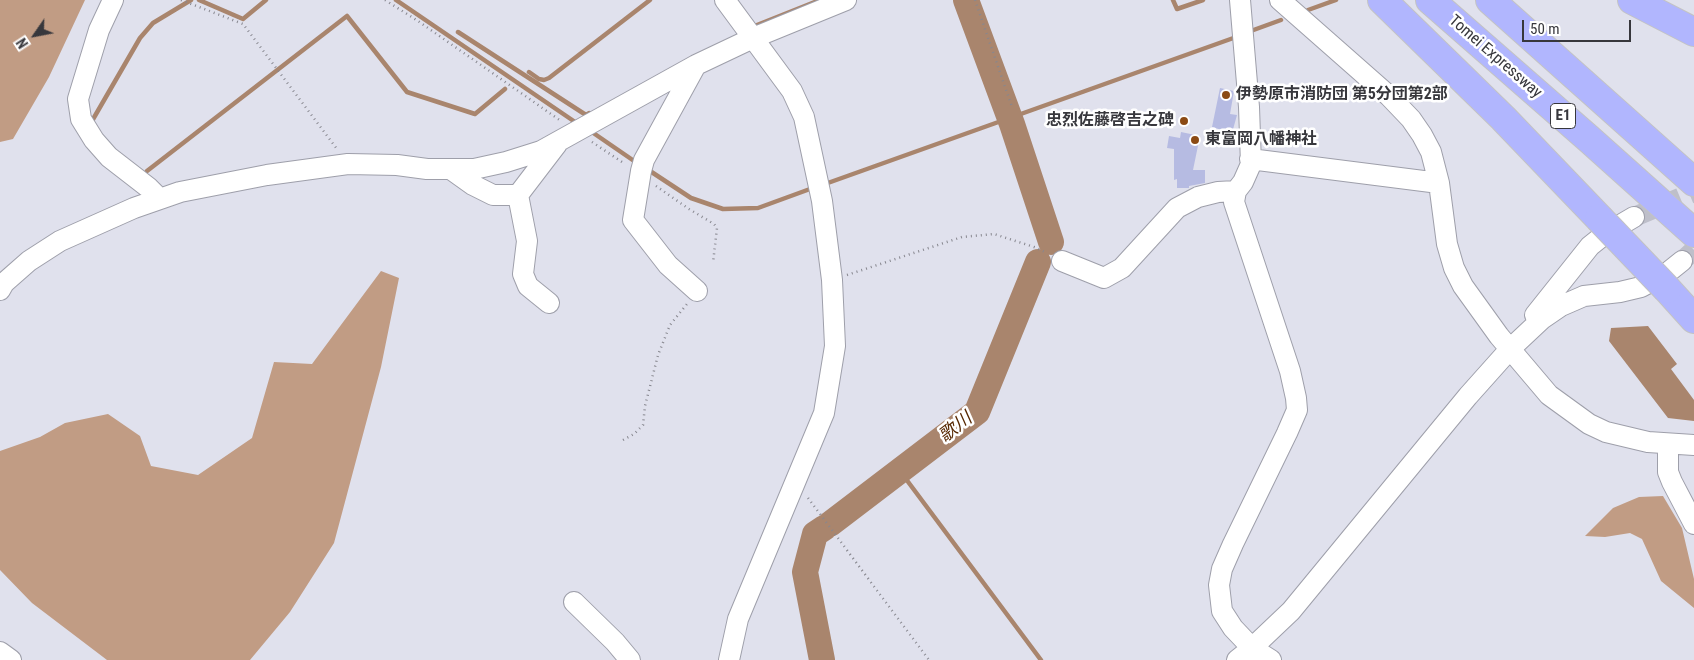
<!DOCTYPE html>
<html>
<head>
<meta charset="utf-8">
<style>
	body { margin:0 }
	#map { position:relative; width:1694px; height:660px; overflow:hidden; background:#e0e1ed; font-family:"Roboto Condensed",sans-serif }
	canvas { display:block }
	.north { position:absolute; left:10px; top:10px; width:50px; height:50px; -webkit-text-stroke:4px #fff; paint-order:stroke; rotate:237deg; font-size:14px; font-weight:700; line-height:20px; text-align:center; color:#37373c }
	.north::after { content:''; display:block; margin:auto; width:18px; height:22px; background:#37373c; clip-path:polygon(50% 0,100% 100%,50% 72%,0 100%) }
	.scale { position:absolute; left:1522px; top:20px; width:109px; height:22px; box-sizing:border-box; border:2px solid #37373c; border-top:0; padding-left:6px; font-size:15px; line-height:18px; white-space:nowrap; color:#37373c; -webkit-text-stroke:4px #fff; paint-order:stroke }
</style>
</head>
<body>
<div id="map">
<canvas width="1694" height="660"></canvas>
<div class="north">N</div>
<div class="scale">50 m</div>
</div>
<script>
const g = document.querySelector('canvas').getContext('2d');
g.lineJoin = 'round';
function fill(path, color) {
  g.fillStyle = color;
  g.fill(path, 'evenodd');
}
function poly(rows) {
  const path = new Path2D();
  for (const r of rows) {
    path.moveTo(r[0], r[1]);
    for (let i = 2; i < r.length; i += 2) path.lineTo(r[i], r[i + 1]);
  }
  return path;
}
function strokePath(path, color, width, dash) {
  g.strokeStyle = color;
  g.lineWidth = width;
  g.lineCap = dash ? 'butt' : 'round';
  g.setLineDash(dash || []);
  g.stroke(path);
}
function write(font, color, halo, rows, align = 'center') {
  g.font = font + ' "Roboto Condensed","Noto Sans JP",sans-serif';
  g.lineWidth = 5;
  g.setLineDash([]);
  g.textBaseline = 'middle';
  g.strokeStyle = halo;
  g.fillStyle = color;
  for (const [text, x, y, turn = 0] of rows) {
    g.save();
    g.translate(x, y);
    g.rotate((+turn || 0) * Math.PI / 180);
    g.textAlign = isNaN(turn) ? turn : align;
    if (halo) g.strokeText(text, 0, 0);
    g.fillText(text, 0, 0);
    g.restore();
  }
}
const forest = poly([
	[0,0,85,0,49,77,13,139,0,142],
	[381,271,399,278,381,367,334,543,290,612,250,660,107,660,32,603,0,570,0,451,40,437,65,423,108,414,140,436,151,466,198,475,252,438,274,362,312,364],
	[1663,496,1682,528,1694,579,1694,608,1661,581,1642,539,1630,533,1605,537,1585,536,1613,508,1639,497]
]);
const water = poly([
	[1648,326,1677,364,1671,369,1694,400,1694,421,1668,418,1609,341,1611,328]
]);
const stream = poly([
	[199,0,243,19,266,0],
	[396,0,578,124],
	[1173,0,1177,9,1203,0],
	[1308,10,1336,0],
	[757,25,820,0],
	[458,32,586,115,589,113],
	[1248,32,1281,20],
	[529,72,539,79,544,80,549,78,650,0],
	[92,121,140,38,153,23,191,0],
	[589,130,637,163],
	[647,169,691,198,723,209,758,208,810,189],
	[147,171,347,16,407,92,475,114,505,89],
	[825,184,1239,36],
	[900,471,1041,660]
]);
const river = poly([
	[966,0,1012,124,1051,242],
	[830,524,977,412,1038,262],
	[822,660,805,572,815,534,824,528]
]);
const building = poly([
	[1220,88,1234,91,1230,114,1237,115,1232,133,1212,127],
	[1181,132,1200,136,1193,170,1205,170,1205,183,1189,186,1189,188,1177,188,1177,179,1174,180,1174,149,1167,148,1169,136,1180,138]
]);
const minorTunnel = poly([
	[1634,217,1694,192],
	[1682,261,1694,250]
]);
const path = poly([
	[181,0,243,24,337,149],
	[385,0,418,21,561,121],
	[975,0,1012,107],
	[592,142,625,164],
	[656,186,689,209,714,224,717,228,713,263],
	[847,275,962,237,994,234,1034,247,1047,253],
	[623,440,634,434,643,425,645,406,658,355,670,325,687,304],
	[808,498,929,660]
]);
const minor = poly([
	[113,0,99,30,78,99,81,119,94,140,109,157,149,188,160,199],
	[725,0,792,91,804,117,822,201,832,280,835,346,824,413,738,619,729,660],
	[1240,0,1249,107,1251,164,1243,182,1236,191,1234,202,1290,371,1296,398,1297,410,1287,433,1233,544,1222,569,1219,585,1222,611,1233,628,1252,648,1271,660],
	[1280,0,1389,96,1411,119,1422,135,1431,152,1439,183,1447,244,1454,268,1463,286,1499,336,1549,395,1589,424,1606,432,1648,442,1694,445],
	[696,65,644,160,641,171,633,220,668,265,697,291],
	[1250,159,1439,183],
	[452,170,473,185,493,195,518,195],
	[1062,261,1104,278,1122,268,1177,208,1198,197,1218,192,1236,191],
	[0,290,4,283,29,261,60,241,134,208,180,192,267,175,348,164,397,165,427,169,474,169,506,162,541,151,696,65,753,38,846,0],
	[549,303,528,286,523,274,527,241,518,195,557,144],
	[1535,315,1590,246,1605,234,1634,217],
	[1668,444,1668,472,1672,482,1694,524],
	[574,602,615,642,630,660],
	[0,652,11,660],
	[1237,660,1252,648,1291,611,1468,396,1510,349,1542,319,1561,306,1584,296,1620,292,1641,287,1667,273,1682,261]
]);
const highway = poly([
	[1382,0,1503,118,1599,218],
	[1430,0,1589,139,1694,233],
	[1490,0,1694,182],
	[1632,0,1694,32],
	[1667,289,1694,319]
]);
const highwayBridge = poly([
	[1599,218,1667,289]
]);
const markers = [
	[1226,95,5,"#8b4a14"],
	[1184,121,5,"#8b4a14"],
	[1195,140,5,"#8b4a14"]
];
const shields = [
	[1563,116,25]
];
const shieldNames = [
	["E1",1563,116]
];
const streetNames = [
	["Tomei Expressway",1495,57,41]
];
const poiNames = [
	["伊勢原市消防団 第5分団第2部",1236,95],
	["忠烈佐藤啓吉之碑",1174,121,"right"],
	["東富岡八幡神社",1205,140]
];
const waterNames = [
	["歌川",956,428,-38]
];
fill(forest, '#c19c84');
fill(water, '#a9856d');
strokePath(stream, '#a9856d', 4.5);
strokePath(river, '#a9856d', 26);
fill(building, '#b6bbe2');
strokePath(minorTunnel, '#bebfca', 20, [20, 10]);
strokePath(minor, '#9e9faa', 22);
strokePath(highway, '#c3c3c4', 30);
strokePath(path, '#87878f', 2.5, [1, 4]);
strokePath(minor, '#fff', 20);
strokePath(highway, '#b1b6fe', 28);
strokePath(highwayBridge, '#c3c3c4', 30, []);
strokePath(highwayBridge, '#b1b6fe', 28);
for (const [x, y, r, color] of markers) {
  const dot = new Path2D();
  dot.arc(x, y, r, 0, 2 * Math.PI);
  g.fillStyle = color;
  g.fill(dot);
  strokePath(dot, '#fff', 2);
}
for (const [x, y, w] of shields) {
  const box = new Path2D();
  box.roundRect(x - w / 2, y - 12.5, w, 25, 4);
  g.fillStyle = '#fff';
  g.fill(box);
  strokePath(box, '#37373c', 1);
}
write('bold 15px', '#37373c', null, shieldNames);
write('16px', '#37373c', '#fff', streetNames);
write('bold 16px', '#37373c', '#fff', poiNames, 'left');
write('italic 18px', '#562700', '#fff', waterNames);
</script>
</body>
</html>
